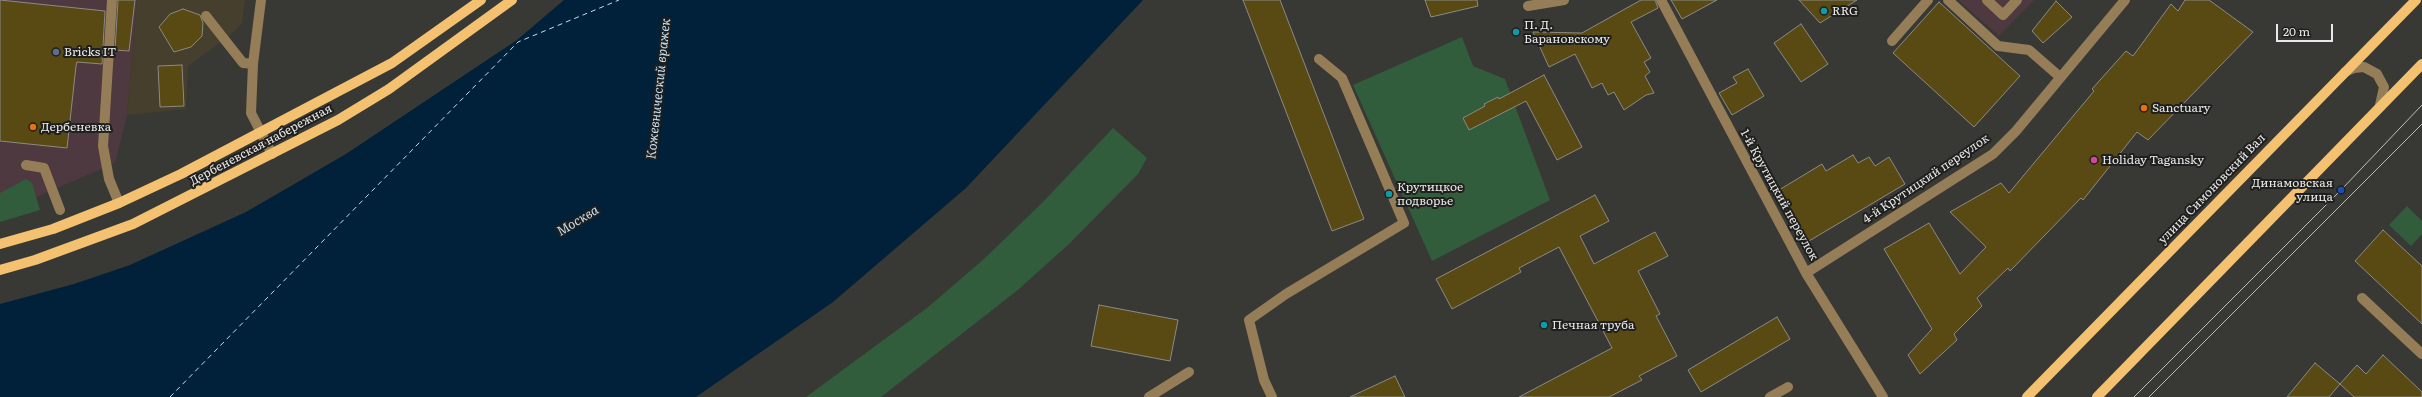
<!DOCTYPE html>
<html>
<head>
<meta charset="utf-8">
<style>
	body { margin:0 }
	#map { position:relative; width:2422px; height:397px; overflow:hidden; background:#383835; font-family:Literata,serif }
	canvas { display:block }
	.scale { position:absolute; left:2276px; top:24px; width:57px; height:18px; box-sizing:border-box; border:2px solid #e9e8e7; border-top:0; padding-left:5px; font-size:12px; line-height:14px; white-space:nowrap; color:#e9e8e7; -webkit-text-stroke:3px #1f1f1e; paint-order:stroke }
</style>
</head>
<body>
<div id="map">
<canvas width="2422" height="397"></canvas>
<div class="scale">20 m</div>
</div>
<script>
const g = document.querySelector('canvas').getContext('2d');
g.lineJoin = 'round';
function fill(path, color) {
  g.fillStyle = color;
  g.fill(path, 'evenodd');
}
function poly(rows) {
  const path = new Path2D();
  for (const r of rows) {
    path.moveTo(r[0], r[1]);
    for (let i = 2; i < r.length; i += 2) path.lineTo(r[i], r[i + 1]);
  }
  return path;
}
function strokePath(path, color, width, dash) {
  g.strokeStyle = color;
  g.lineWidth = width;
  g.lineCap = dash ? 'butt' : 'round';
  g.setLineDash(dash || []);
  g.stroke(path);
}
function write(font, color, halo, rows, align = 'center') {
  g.font = font + ' Literata,serif';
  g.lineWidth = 4;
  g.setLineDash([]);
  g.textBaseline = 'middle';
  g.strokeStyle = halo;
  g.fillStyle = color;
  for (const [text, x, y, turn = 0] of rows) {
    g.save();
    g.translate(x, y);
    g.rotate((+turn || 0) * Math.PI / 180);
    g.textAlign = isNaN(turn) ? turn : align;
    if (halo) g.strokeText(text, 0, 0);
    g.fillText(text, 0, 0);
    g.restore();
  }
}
const commercial = poly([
	[0,0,137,0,127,115,115,163,0,213],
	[1958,0,2034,0,1999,36]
]);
const industrial = poly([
	[137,0,245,0,242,23,229,36,188,66,186,109,127,115]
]);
const green = poly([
	[1462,37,1473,66,1505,79,1550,200,1432,261,1353,85],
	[1113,128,1147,158,1138,174,1070,243,1019,289,881,397,806,397,927,308,984,259,1043,202],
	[26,179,32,183,40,210,0,222,0,193],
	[2407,206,2422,221,2422,234,2411,246,2389,225]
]);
const water = poly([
	[564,0,1143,0,966,188,833,302,696,397,0,397,0,304,74,284,130,265,246,212,346,154,517,40]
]);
const ferry = poly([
	[170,397,518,42,619,0]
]);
const building = poly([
	[0,0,105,11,102,64,77,62,76,66,67,148,0,141,0,0],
	[118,0,135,0,129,51,115,50,118,0],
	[1243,0,1280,0,1364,219,1332,231,1243,0],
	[1425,0,1477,0,1478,6,1431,17,1425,0],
	[1641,0,1655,0,1658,8,1631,22,1651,58,1644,62,1650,72,1645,76,1654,93,1646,95,1624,110,1614,92,1608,95,1602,83,1592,88,1575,54,1549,67,1533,32,1582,33,1641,0],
	[1671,0,1717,0,1682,19,1671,0],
	[1799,0,1857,0,1820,23,1799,0],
	[2185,0,2209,0,2253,32,2148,140,2137,132,2083,200,2081,198,2010,271,2008,268,1977,298,1982,306,1954,334,1957,340,1920,374,1908,355,1932,329,1884,249,1929,223,1960,274,1986,247,1950,212,2001,183,2009,193,2094,91,2092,89,2126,51,2133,56,2171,4,2178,11,2185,0],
	[2056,1,2072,17,2043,43,2032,31,2056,1],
	[1939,2,2020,76,1974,127,1893,53,1939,2],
	[183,9,200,15,203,23,202,36,191,47,174,52,159,27,170,14,183,9],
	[1801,24,1828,64,1801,82,1774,43,1801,24],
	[182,65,184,106,160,107,158,66,182,65],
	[1748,69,1764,96,1732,115,1719,93,1737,83,1733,77,1748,69],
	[1544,75,1582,147,1557,160,1526,101,1469,130,1463,118,1485,106,1484,104,1498,97,1499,99,1544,75],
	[1853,155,1858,163,1869,157,1875,166,1889,157,1905,184,1809,241,1779,190,1822,164,1826,171,1853,155],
	[1595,195,1609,221,1580,236,1594,264,1655,232,1668,256,1638,271,1660,314,1656,316,1677,356,1639,376,1642,380,1609,397,1519,397,1612,348,1559,247,1519,268,1521,272,1452,309,1436,279,1595,195],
	[2383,230,2422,266,2422,324,2355,261,2383,230],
	[1099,305,1178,320,1170,361,1091,346,1099,305],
	[1777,317,1790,339,1701,392,1688,370,1777,317],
	[2383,355,2422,392,2422,397,2354,397,2340,384,2357,365,2366,374,2383,355],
	[2315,363,2340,384,2329,397,2287,397,2315,363],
	[1395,376,1405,397,1350,397,1395,376]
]);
const minor = poly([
	[112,0,103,146,109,179,119,203],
	[261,0,253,64,251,113,272,154],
	[1661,0,1806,273,1883,397],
	[1948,0,1998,46,2029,50,2060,77],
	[1987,0,2003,15,2017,0],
	[1528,6,1564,0],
	[206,16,243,63,253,64],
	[1892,41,1928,0],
	[2345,72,2354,68,2364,67,2377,74,2384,87,2380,105],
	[26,165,44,168,60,210],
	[1806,273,1993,154,2016,131,2125,0],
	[2362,298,2422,354],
	[1149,397,1189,372],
	[1272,397,1264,380,1249,320,1286,294,1404,223,1342,78,1319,59],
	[1770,397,1788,387]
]);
const major = poly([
	[0,244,53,229,119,203,181,174,392,63,481,0],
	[0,270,35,260,133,224,338,120,389,89,512,0],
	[2027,397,2416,0],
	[2097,397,2422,64]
]);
const tram = poly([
	[2134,397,2341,190,2422,105],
	[2149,397,2422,124]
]);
const markers = [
	[1824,11,4,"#0f9aa8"],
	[1516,32,4,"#0f9aa8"],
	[56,52,4,"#5c6f8a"],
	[2144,108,4,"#e8710a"],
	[33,127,4,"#e8710a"],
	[2094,160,4,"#d1479c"],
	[2341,190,4,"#1a4fb4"],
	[1389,194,4,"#0f9aa8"],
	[1544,325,4,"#0f9aa8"]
];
const poiNames = [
	["RRG",1832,11],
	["П. Д.",1524,25],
	["Барановскому",1524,39],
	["Bricks IT",64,52],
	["Sanctuary",2152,108],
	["Дербеневка",41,127],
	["Holiday Tagansky",2102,160],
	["Динамовская",2333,183,"right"],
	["улица",2333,197,"right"],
	["Крутицкое",1397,187],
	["подворье",1397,201],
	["Печная труба",1552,325]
];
const streetNames = [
	["Дербеневская набережная",261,145,-28],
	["4-й Крутицкий переулок",1926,179,-34],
	["улица Симоновский Вал",2212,189,-46],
	["1-й Крутицкий переулок",1779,195,61]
];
const waterNames = [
	["Кожевнический вражек",659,89,-84],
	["Москва",578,221,-31]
];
fill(commercial, '#4d393f');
fill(industrial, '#463f2d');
fill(green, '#325d3d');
fill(water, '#002139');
strokePath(ferry, '#c3def4', 1, [5, 4]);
fill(building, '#584a12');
strokePath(building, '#8b8a86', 1);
strokePath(minor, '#957d57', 10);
strokePath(major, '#f3c170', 10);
strokePath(tram, '#bebebc', 1);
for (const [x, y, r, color] of markers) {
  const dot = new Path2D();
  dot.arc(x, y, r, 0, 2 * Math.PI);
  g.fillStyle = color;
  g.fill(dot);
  strokePath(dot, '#1f1f1e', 1.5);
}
write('12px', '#e9e8e7', '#1f1f1e', poiNames, 'left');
write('12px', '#e9e8e7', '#1f1f1e', streetNames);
write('italic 13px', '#c3def4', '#1f1f1e', waterNames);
</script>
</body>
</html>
